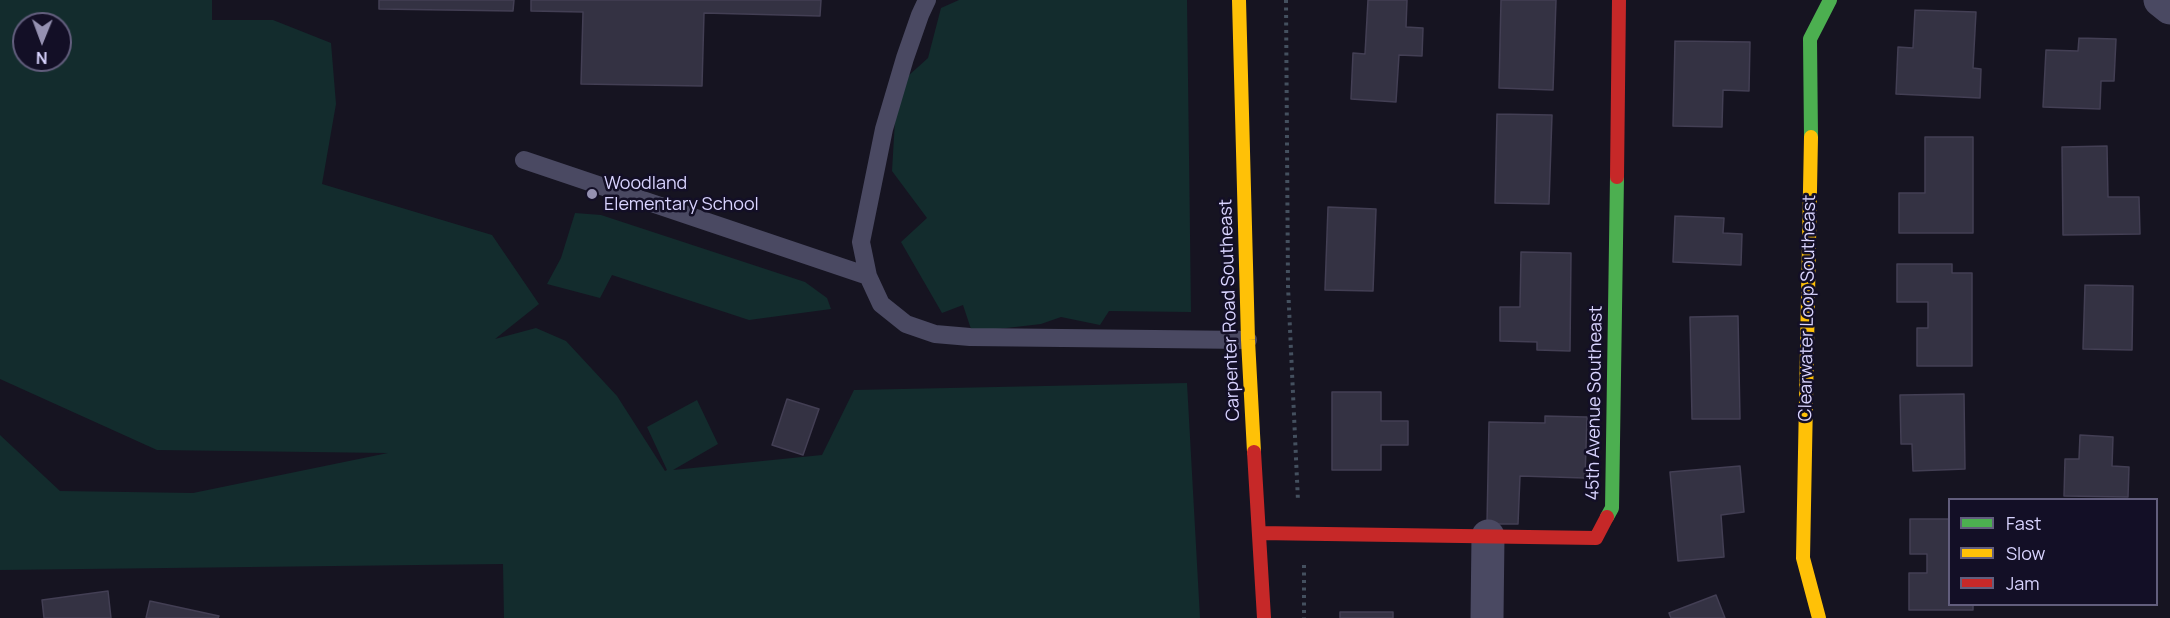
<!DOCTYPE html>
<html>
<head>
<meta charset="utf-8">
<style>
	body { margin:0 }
	#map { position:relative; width:2170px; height:618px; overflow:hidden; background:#161421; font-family:Manrope,sans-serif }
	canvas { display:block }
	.legend { position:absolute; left:1948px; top:498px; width:210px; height:108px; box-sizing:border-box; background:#130f26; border:2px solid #625e7d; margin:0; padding:8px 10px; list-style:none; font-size:18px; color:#d9d4ff }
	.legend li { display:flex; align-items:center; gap:12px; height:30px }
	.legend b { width:30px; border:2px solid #625e7d }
	.north { position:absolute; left:12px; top:12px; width:60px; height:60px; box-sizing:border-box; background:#130f26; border:2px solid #625e7d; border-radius:50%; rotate:181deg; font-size:16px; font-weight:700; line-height:24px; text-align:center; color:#d9d4ff }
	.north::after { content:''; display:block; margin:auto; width:21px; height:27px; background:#9591b1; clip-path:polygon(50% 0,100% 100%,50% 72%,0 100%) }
</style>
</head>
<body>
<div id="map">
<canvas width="2170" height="618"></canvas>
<ul class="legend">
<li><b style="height:8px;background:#4caf50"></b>Fast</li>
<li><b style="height:8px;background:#ffc107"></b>Slow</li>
<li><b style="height:8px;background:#c62828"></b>Jam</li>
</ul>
<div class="north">N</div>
</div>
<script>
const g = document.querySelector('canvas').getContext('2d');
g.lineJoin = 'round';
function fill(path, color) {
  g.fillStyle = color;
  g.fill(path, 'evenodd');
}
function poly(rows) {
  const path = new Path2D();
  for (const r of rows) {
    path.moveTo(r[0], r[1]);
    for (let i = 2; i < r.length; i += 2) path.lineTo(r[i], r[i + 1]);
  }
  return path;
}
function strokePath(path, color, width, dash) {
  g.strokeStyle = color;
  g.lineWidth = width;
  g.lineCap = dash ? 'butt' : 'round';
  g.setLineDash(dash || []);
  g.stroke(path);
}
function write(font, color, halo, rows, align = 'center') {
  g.font = font + ' Manrope,sans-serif';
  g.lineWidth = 5;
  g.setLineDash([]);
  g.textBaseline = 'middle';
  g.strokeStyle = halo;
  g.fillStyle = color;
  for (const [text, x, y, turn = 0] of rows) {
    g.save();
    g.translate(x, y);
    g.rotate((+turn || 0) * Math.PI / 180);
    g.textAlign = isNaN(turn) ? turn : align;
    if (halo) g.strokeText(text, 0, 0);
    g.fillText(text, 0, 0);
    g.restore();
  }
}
const green = poly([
	[0,0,212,0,212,20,273,20,331,43,336,104,322,184,492,235,539,304,495,339,536,328,566,341,617,396,665,471,667,470,647,427,697,400,718,444,673,470,822,455,854,390,1187,383,1200,618,504,618,503,564,0,570,0,435,60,491,193,493,388,453,157,450,0,379],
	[24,24,60,24,60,60,24,60],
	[959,0,1187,0,1191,312,1109,311,1100,325,1061,317,1041,324,972,332,963,305,942,313,901,242,927,218,892,171,897,86,928,58,941,8],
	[575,213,601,215,805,282,827,298,831,309,749,320,612,275,600,298,547,284,561,258]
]);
const building = poly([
	[379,0,514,0,513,11,379,9,379,0],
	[531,0,821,0,820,16,704,13,702,86,581,84,583,12,531,11,531,0],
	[1368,0,1407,0,1406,27,1423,28,1422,56,1399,55,1396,102,1351,99,1353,53,1365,54,1368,0],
	[1501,0,1556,0,1553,90,1499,88,1501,0],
	[1915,10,1976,12,1973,68,1981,69,1980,98,1896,94,1898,47,1913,48,1915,10],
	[2079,38,2116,39,2114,81,2101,81,2100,109,2043,107,2046,50,2078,51,2079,38],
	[1675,41,1750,42,1749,91,1723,90,1722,127,1673,126,1675,41],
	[1497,114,1552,115,1549,204,1495,203,1497,114],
	[1925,137,1973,137,1973,233,1899,233,1899,193,1925,193,1925,137],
	[2107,146,2108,197,2139,197,2140,234,2063,235,2062,147,2107,146],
	[1328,207,1376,209,1373,291,1325,290,1328,207],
	[1675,216,1724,218,1723,233,1742,234,1741,265,1673,262,1675,216],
	[1521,252,1571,253,1570,351,1537,350,1537,342,1500,341,1500,307,1520,307,1521,252],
	[1897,264,1952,264,1952,273,1972,273,1972,366,1917,366,1917,328,1928,328,1928,302,1897,302,1897,264],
	[2085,285,2133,286,2132,350,2083,349,2085,285],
	[1738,316,1740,419,1692,419,1690,317,1738,316],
	[1332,392,1381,392,1381,421,1408,421,1408,445,1381,445,1381,470,1332,470,1332,392],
	[1964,394,1965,469,1913,471,1912,444,1901,444,1900,395,1964,394],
	[787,399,819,409,803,455,772,445,787,399],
	[1545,416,1587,417,1585,478,1520,476,1518,524,1487,524,1489,422,1545,423,1545,416],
	[2080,435,2113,437,2112,466,2129,467,2128,497,2064,496,2065,459,2079,459,2080,435],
	[1740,466,1744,512,1721,515,1724,557,1678,561,1670,472,1740,466],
	[1910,519,1950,519,1950,604,1973,604,1973,610,1909,610,1909,573,1927,573,1927,554,1910,554,1910,519],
	[108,591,111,618,44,618,42,600,108,591],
	[1716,595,1725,618,1671,618,1669,613,1716,595],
	[150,601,219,616,218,618,146,618,150,601],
	[1340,612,1393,612,1393,618,1340,618,1340,612]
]);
const path = poly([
	[1286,0,1288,286,1298,501],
	[1304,565,1304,618]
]);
const lane = poly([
	[927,0,920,15,905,58,884,129,861,242,868,276,881,304,906,324,935,334,970,337,1248,340],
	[524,160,868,276]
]);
const street = poly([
	[2160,0,2170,8],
	[1487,618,1488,536]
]);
const fast = poly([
	[1811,137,1810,39,1830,0],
	[1607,517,1612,508,1617,177]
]);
const slow = poly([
	[1239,0,1248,340,1254,452],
	[1811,137,1803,558,1819,618]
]);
const jam = poly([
	[1617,177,1619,0],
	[1254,452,1264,618],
	[1259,533,1596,538,1607,517]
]);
const markers = [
	[592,194,6,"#9591b1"]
];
const poiNames = [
	["Woodland",604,184],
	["Elementary School",604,205]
];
const streetNames = [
	["Clearwater Loop Southeast",1808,308,-89],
	["Carpenter Road Southeast",1230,310,-92],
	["45th Avenue Southeast",1595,403,-89]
];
fill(green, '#132c2d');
fill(building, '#343243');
strokePath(building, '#433f54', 1.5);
strokePath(path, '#44505f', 4, [3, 4.5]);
strokePath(lane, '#4a4962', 18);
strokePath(street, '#4a4962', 33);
strokePath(fast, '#4caf50', 14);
strokePath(slow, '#ffc107', 14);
strokePath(jam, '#c62828', 14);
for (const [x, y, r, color] of markers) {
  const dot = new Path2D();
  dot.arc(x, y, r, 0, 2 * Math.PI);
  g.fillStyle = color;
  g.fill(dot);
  strokePath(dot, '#130f26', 2);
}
write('18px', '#d9d4ff', '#130f26', poiNames, 'left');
write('18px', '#d9d4ff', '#130f26', streetNames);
</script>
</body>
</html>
